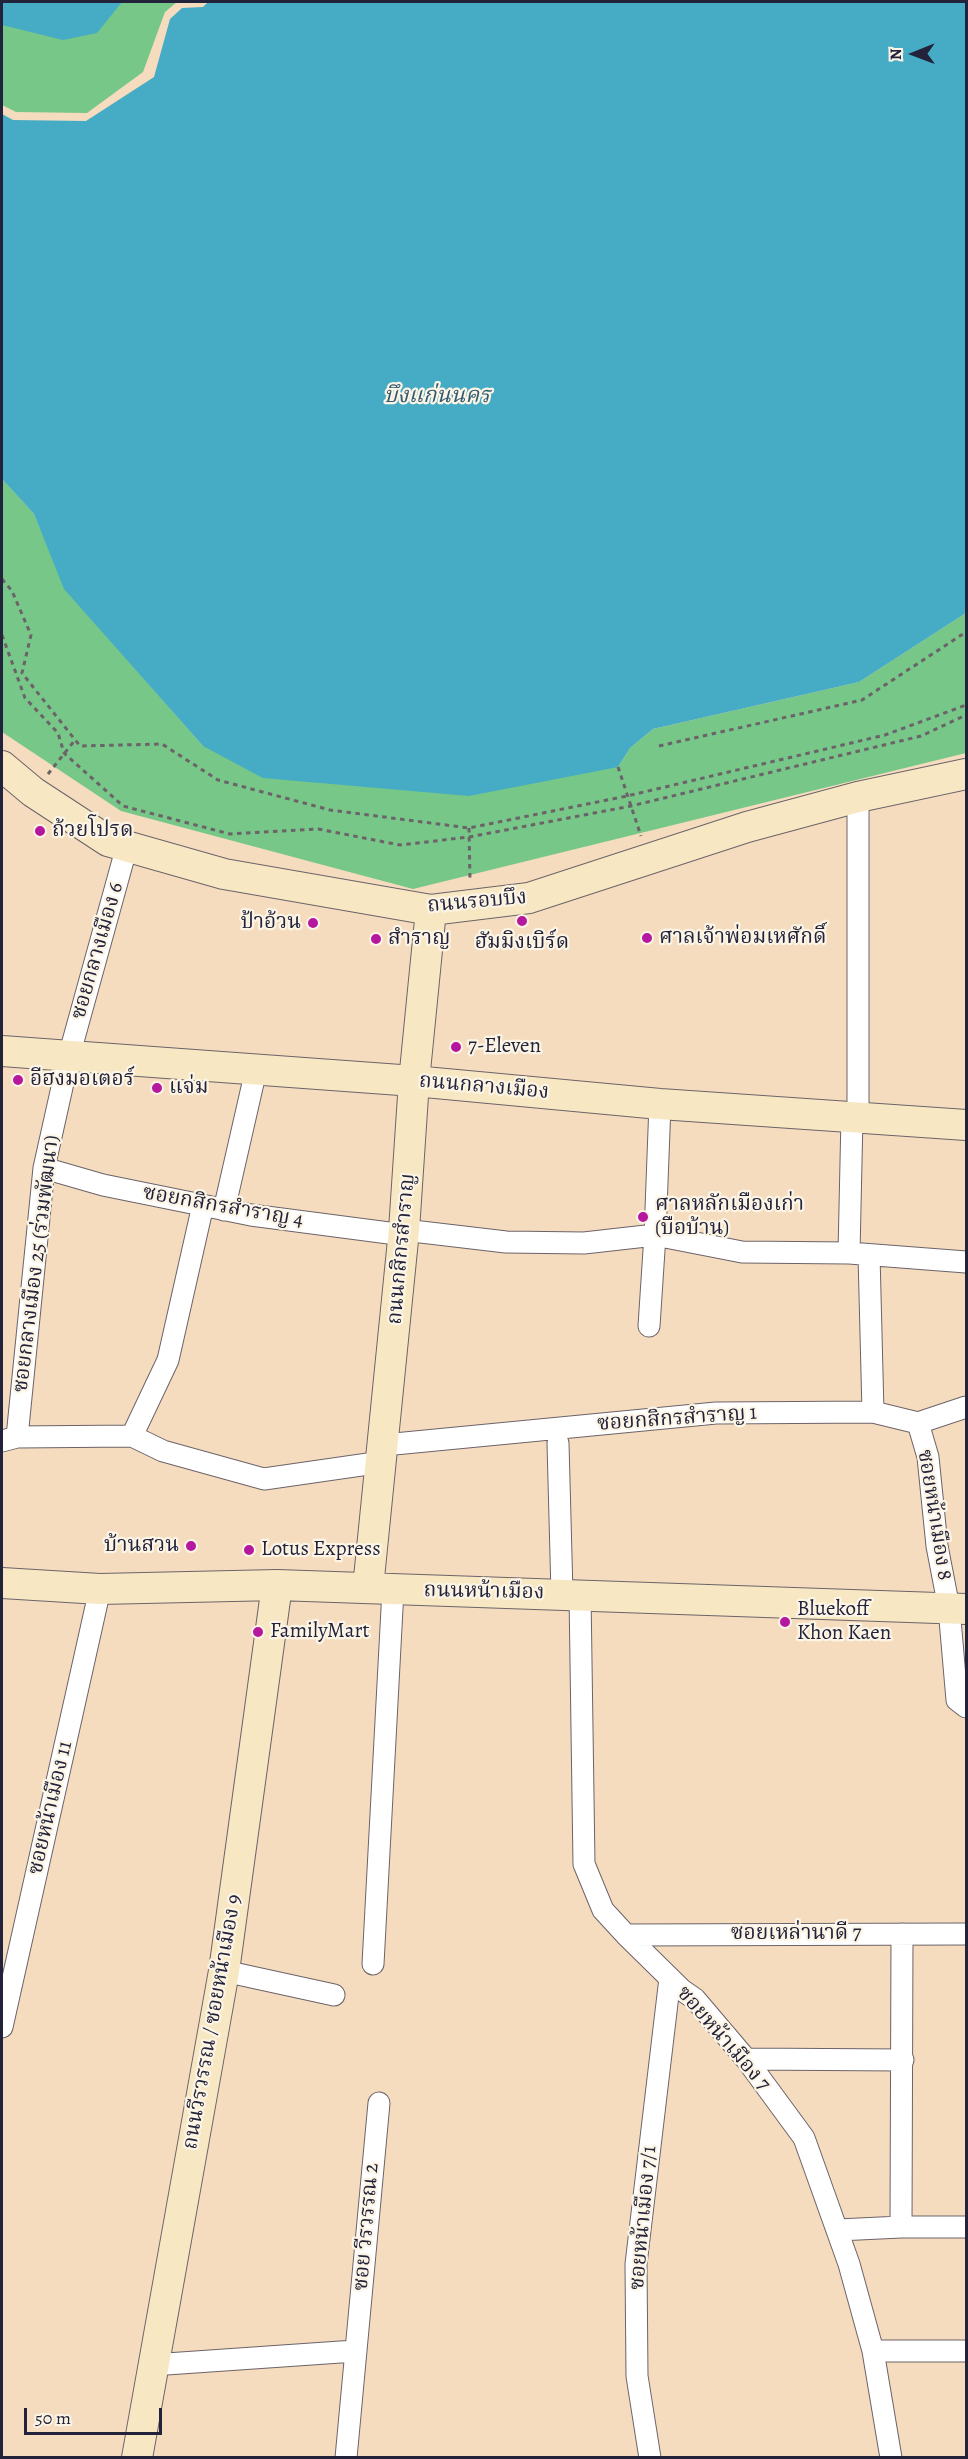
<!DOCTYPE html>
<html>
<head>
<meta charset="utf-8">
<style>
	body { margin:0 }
	#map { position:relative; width:968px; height:2459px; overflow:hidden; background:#f5dcbf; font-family:Alegreya,serif }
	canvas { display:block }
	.frame { position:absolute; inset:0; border:3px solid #22223b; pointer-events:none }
	.north { position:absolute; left:884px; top:24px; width:60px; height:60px; -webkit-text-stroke:4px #fcf5e5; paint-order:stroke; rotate:269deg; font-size:16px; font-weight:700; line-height:24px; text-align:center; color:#22223b }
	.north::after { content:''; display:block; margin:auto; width:21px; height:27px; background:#22223b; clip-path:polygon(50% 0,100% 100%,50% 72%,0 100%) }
	.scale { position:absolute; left:24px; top:2408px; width:138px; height:27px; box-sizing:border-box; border:3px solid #22223b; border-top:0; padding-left:8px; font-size:18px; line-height:21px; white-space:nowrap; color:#22223b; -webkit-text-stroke:4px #fcf5e5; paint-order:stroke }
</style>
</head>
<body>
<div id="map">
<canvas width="968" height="2459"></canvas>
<div class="frame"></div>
<div class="north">N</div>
<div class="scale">50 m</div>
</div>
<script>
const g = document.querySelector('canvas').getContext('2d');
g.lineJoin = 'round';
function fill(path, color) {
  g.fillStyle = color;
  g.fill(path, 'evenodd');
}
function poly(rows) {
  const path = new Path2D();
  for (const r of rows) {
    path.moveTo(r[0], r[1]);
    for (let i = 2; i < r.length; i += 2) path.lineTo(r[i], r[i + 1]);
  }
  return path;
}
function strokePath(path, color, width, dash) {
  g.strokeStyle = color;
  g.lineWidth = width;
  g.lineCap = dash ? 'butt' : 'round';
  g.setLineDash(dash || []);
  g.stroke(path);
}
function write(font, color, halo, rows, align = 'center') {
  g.font = font + ' Alegreya,"Noto Serif Thai",serif';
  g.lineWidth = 4.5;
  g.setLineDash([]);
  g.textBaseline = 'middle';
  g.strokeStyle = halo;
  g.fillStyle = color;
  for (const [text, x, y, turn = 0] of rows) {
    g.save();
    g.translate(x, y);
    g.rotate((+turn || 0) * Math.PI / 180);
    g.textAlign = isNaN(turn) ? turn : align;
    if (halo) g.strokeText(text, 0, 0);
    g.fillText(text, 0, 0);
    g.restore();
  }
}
const green = poly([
	[2,2,177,2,165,12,143,72,87,113,16,112,2,105],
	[2,479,34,514,65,589,203,746,618,767,630,748,653,729,859,682,966,613,966,753,413,889,121,811,2,732]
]);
const water = poly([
	[2,2,122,2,97,33,63,40,2,25],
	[208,2,966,2,966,613,859,682,653,729,630,748,618,767,469,796,263,778,203,746,64,589,34,514,2,479,2,114,13,120,86,121,154,77,170,19,182,8,203,7]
]);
const path = poly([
	[2,579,12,591,31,635,22,673,80,746,162,744,218,780,330,810,469,828,627,796,885,735,966,705],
	[2,635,25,698,58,733,64,753,123,806,230,834,318,829,400,845,469,837,631,806,921,736,966,715],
	[659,746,862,700,966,632],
	[618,767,641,836],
	[48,774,75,740],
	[469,828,470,881]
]);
const street = poly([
	[858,1117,858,797],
	[44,1168,103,1185,251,1215,404,1235],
	[224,1210,256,1070],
	[404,1230,506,1242,584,1243,655,1235,742,1252,849,1253,966,1262],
	[849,1253,852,1117],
	[869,1255,873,1412],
	[649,1326,655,1235,660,1104],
	[918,1423,928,1457,937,1546,949,1608,957,1700,966,1707],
	[132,1436,168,1360,203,1205],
	[17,1437,44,1168,69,1056,127,846],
	[2,1441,17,1437,132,1436,163,1451,264,1479,382,1462],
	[558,1443,562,1594],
	[384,1445,716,1413,873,1412,918,1423,966,1407],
	[580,1594,584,1864,603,1910,626,1935,682,1990,695,1999,746,2059,804,2138,849,2264,873,2351,891,2458],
	[626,1935,966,1934],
	[373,1964,393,1590],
	[224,1971,334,1995],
	[2,2027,100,1589],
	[746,2059,903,2060],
	[901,2227,902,1934],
	[838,2230,901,2227,966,2227],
	[873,2351,966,2351],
	[152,2365,355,2351],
	[346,2458,379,2103],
	[650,2458,637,2376,636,2264,670,1978]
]);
const secondary = poly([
	[2,766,33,792,108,841,224,874,431,910,529,898,747,827,858,797,966,774],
	[2,1051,414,1081,660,1104,966,1125],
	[2,1583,100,1589,277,1585,966,1609],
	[368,1588,404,1230,414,1081,431,910],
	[137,2458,224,1971,277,1585]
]);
const markers = [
	[40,831,6,"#b5179e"],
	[522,921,6,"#b5179e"],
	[313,923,6,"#b5179e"],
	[647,938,6,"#b5179e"],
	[376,939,6,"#b5179e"],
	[456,1047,6,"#b5179e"],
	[18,1080,6,"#b5179e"],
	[157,1088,6,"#b5179e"],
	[643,1217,6,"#b5179e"],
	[191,1546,6,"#b5179e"],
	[249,1550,6,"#b5179e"],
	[785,1622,6,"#b5179e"],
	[258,1632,6,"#b5179e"]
];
const poiNames = [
	["ถ้วยโปรด",52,831],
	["ป้าอ้วน",301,923,"right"],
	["ศาลเจ้าพ่อมเหศักดิ์",659,938],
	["สำราญ",388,939],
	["ฮัมมิงเบิร์ด",522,943,"center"],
	["7-Eleven",468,1047],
	["อีฮงมอเตอร์",30,1080],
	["แจ่ม",169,1088],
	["ศาลหลักเมืองเก่า",655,1205],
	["(บือบ้าน)",655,1229],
	["บ้านสวน",179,1546,"right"],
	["Lotus Express",261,1550],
	["Bluekoff",797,1610],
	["Khon Kaen",797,1634],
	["FamilyMart",270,1632]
];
const streetNames = [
	["ถนนรอบบึง",477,902,-5],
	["ซอยกลางเมือง 6",98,951,-74],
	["ถนนกลางเมือง",484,1087,5],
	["ซอยกสิกรสำราญ 4",223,1207,10],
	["ถนนกสิกรสำราญ",402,1249,-85],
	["ซอยกลางเมือง 25 (ร่วมพัฒนา)",37,1264,-83],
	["ซอยกสิกรสำราญ 1",677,1419,-4],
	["ซอยหน้าเมือง 8",934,1515,81],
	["ถนนหน้าเมือง",484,1592,1],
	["ซอยหน้าเมือง 11",51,1808,-77],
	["ซอยเหล่านาดี 7",796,1934],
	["ถนนวีรวรรณ / ซอยหน้าเมือง 9",213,2022,-80],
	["ซอยหน้าเมือง 7",723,2039,49],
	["ซอยหน้าเมือง 7/1",644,2218,-85],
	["ซอย วีรวรรณ 2",367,2227,-85]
];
const waterNames = [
	["บึงแก่นนคร",437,397]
];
fill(green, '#76c788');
fill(water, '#46abc5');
strokePath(street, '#6c6369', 23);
strokePath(secondary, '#6c6369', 32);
strokePath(path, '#6c6369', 3, [4.5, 4.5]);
strokePath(street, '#fff', 21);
strokePath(secondary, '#f7e8c3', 30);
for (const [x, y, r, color] of markers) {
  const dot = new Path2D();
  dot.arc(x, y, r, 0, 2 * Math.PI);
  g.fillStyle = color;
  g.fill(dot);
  strokePath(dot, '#fcf5e5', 2);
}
write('21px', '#22223b', '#fcf5e5', poiNames, 'left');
write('21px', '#22223b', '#fcf5e5', streetNames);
write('italic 22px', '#305972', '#fcf5e5', waterNames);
</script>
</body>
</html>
